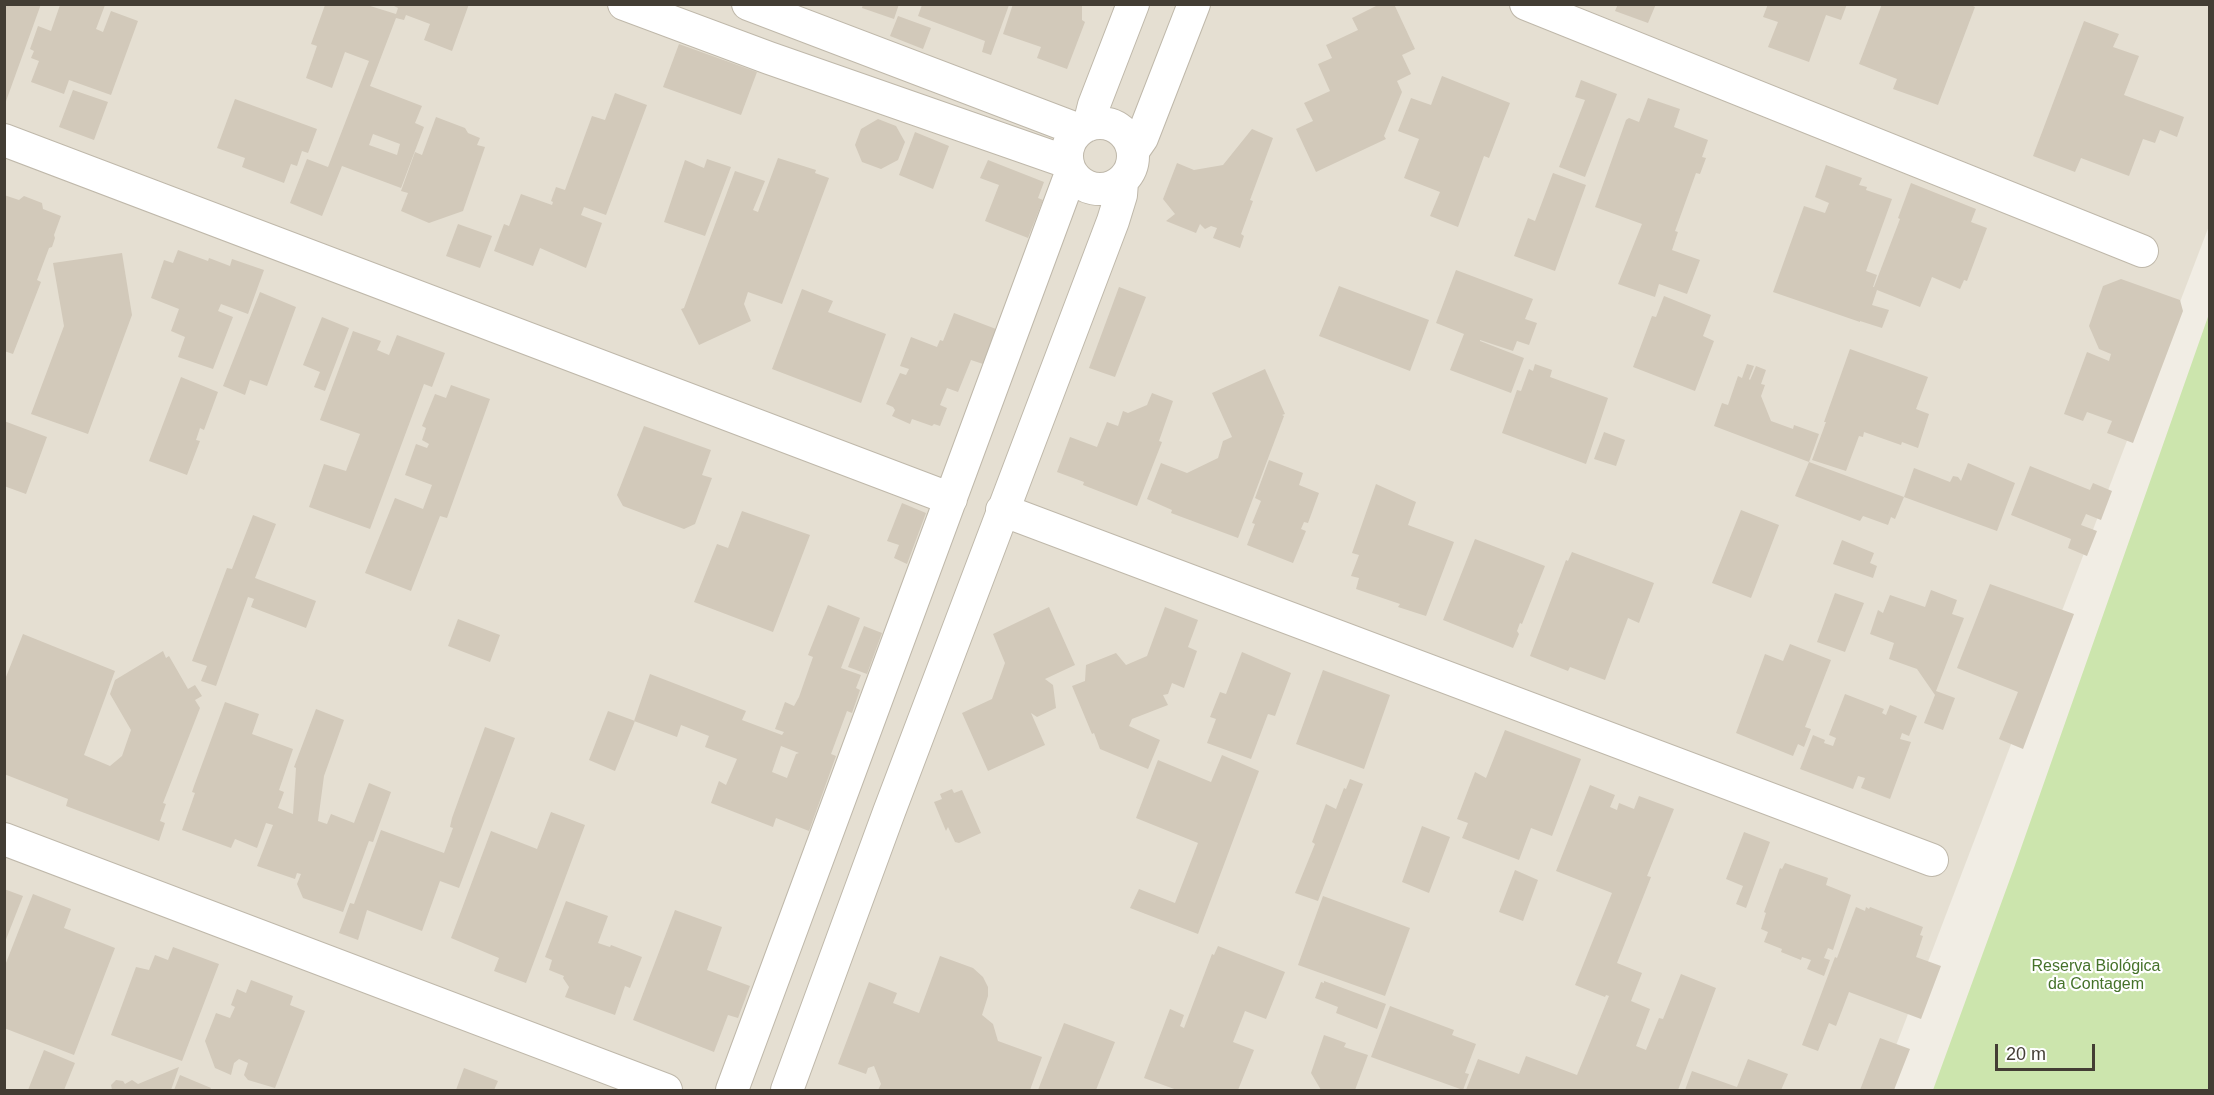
<!DOCTYPE html>
<html>
<head>
<meta charset="utf-8">
<style>
	body { margin:0 }
	#map { position:relative; width:2214px; height:1095px; overflow:hidden; background:#f1ede4; font-family:Helvetica,sans-serif }
	canvas { display:block }
	.frame { position:absolute; inset:0; border:6px solid #433d34; pointer-events:none }
	.scale { position:absolute; left:1995px; top:1044px; width:100px; height:27px; box-sizing:border-box; border:3px solid #433d34; border-top:0; padding-left:8px; font-size:18px; line-height:21px; white-space:nowrap; color:#433d34; -webkit-text-stroke:4px #fff; paint-order:stroke }
</style>
</head>
<body>
<div id="map">
<canvas width="2214" height="1095"></canvas>
<div class="frame"></div>
<div class="scale">20 m</div>
</div>
<script>
const g = document.querySelector('canvas').getContext('2d');
g.lineJoin = 'round';
function fill(path, color) {
  g.fillStyle = color;
  g.fill(path, 'evenodd');
}
function poly(rows) {
  const path = new Path2D();
  for (const r of rows) {
    if (r.length === 3) {
      path.moveTo(r[0] + r[2], r[1]);
      path.arc(r[0], r[1], r[2], 0, 2 * Math.PI);
      continue;
    }
    path.moveTo(r[0], r[1]);
    for (let i = 2; i < r.length; i += 2) path.lineTo(r[i], r[i + 1]);
  }
  return path;
}
function strokePath(path, color, width, dash) {
  g.strokeStyle = color;
  g.lineWidth = width;
  g.lineCap = dash ? 'butt' : 'round';
  g.setLineDash(dash || []);
  g.stroke(path);
}
function write(font, color, halo, rows, align = 'center') {
  g.font = font + ' Helvetica,sans-serif';
  g.lineWidth = 4.5;
  g.setLineDash([]);
  g.textBaseline = 'middle';
  g.strokeStyle = halo;
  g.fillStyle = color;
  for (const [text, x, y, turn = 0] of rows) {
    g.save();
    g.translate(x, y);
    g.rotate((+turn || 0) * Math.PI / 180);
    g.textAlign = isNaN(turn) ? turn : align;
    if (halo) g.strokeText(text, 0, 0);
    g.fillText(text, 0, 0);
    g.restore();
  }
}
const residential = poly([
	[5,5,2209,5,2209,226,1879,1090,5,1090]
]);
const green = poly([
	[2209,314,2209,1090,1933,1090,2014,868]
]);
const building = poly([
	[4,4,41,4,5,104,4,104],
	[390,4,469,4,452,51,424,40,430,24,406,15,404,20,396,18,370,86,422,106,415,123,424,127,401,188,342,166,322,216,290,203,307,159,328,167,369,61,345,52,332,88,306,78,317,46,311,44,325,5,367,5,396,14,398,8],
	[373,134,400,144,397,155,369,145],
	[863,4,899,4,894,19,862,8],
	[1013,4,1082,4,1082,20,1085,22,1067,69,1037,58,1041,47,1003,34],
	[1380,4,1394,4,1415,49,1402,55,1411,74,1397,81,1402,92,1384,136,1386,139,1316,172,1296,129,1313,121,1304,103,1330,91,1318,64,1332,58,1326,45,1358,30,1352,18],
	[1618,4,1656,4,1648,23,1615,11],
	[1768,4,1847,4,1841,20,1826,15,1809,62,1768,47,1778,22,1763,17],
	[1882,4,1969,4,1975,7,1938,105,1893,89,1897,79,1859,64],
	[60,5,105,5,96,29,103,32,111,11,138,21,111,95,69,80,64,94,31,82,39,61,31,58,34,51,30,49,38,26,51,31],
	[922,5,1009,5,991,55,982,52,985,41,918,16],
	[898,16,931,28,923,49,890,36],
	[2084,21,2119,34,2113,47,2139,56,2124,95,2184,117,2177,137,2160,130,2155,143,2143,139,2129,176,2081,158,2075,172,2033,156],
	[679,44,757,72,741,115,663,87],
	[1442,76,1510,103,1489,158,1484,156,1458,227,1430,216,1440,192,1404,178,1419,139,1398,131,1411,98,1431,105],
	[1581,80,1617,94,1585,177,1559,167,1585,100,1575,97],
	[73,90,108,102,94,140,59,127],
	[615,93,647,105,606,215,584,207,581,215,602,223,586,268,540,248,533,266,494,251,504,224,509,226,521,194,552,205,553,202,551,201,556,187,565,190,592,116,605,120],
	[1648,98,1680,109,1674,127,1708,140,1702,157,1706,158,1700,174,1696,173,1675,231,1678,232,1672,250,1700,260,1687,294,1659,284,1655,297,1618,284,1642,224,1595,207,1626,120,1629,118,1639,122],
	[235,99,317,129,308,153,302,151,297,166,291,164,284,183,242,167,245,158,217,148],
	[436,117,465,128,468,133,480,138,477,145,485,147,463,211,429,223,401,211,408,193,401,191,415,152,422,155],
	[878,119,896,126,905,142,898,160,881,169,862,162,855,145,861,129],
	[1252,129,1273,138,1250,200,1253,201,1241,234,1244,236,1240,248,1213,238,1217,228,1211,226,1205,229,1200,224,1196,233,1166,221,1175,214,1163,199,1177,163,1194,170,1223,165],
	[915,132,949,146,933,189,899,175],
	[778,158,816,170,815,173,829,178,782,304,748,292,744,304,751,321,699,345,681,309,684,308,735,171,765,181,753,210,758,212],
	[707,159,731,167,705,236,664,222,685,160,704,168],
	[988,160,1044,182,1038,198,1043,200,1028,238,985,221,999,185,980,178],
	[1826,165,1862,178,1859,185,1867,187,1866,190,1892,199,1866,271,1877,275,1873,287,1874,287,1900,219,1898,218,1911,183,1976,209,1971,222,1987,228,1967,281,1964,280,1960,289,1932,277,1920,307,1877,290,1872,305,1889,310,1882,328,1860,321,1860,322,1773,292,1804,206,1825,213,1829,203,1815,197],
	[1553,173,1586,185,1555,271,1514,256,1528,218,1535,221],
	[4,195,19,200,24,196,42,203,43,209,61,216,54,235,55,238,52,247,49,248,37,280,41,282,13,354,4,351],
	[458,224,492,236,480,268,446,256],
	[178,250,208,261,209,258,230,266,232,259,264,270,248,314,221,304,218,311,233,317,213,369,178,357,185,337,171,331,179,309,151,298,164,260,173,263],
	[122,253,132,315,88,434,31,414,64,326,53,263],
	[1456,270,1533,299,1525,319,1537,323,1529,345,1517,341,1513,351,1480,340,1480,341,1524,358,1511,393,1450,370,1464,334,1436,323],
	[2121,279,2180,300,2183,311,2133,443,2107,433,2112,421,2087,412,2083,421,2064,414,2087,352,2109,361,2111,354,2099,349,2089,326,2103,286],
	[1339,286,1429,320,1410,371,1319,336],
	[1119,287,1146,297,1115,377,1089,368],
	[802,289,833,301,828,312,886,334,861,403,772,369],
	[260,292,296,307,267,386,250,380,245,395,223,386],
	[1664,296,1711,315,1703,336,1714,341,1695,391,1633,367,1652,316,1656,317],
	[954,313,996,329,983,364,971,360,958,392,947,388,940,405,947,408,940,426,934,424,932,426,912,419,910,424,892,416,895,410,893,407,886,404,900,373,906,375,909,369,900,366,911,337,937,347,940,340,943,341,945,336],
	[322,317,349,328,325,391,314,387,320,372,303,365],
	[353,331,381,341,377,350,389,355,397,335,445,353,432,387,424,384,370,529,309,507,324,464,346,471,360,434,320,420],
	[1850,349,1928,377,1916,409,1929,414,1918,448,1902,442,1901,445,1864,432,1863,437,1859,436,1846,471,1812,460,1826,422,1824,422],
	[1535,364,1552,370,1550,377,1608,398,1586,464,1502,433,1517,390,1521,391,1529,369,1533,371],
	[1747,364,1754,366,1749,379,1750,380,1756,366,1766,370,1761,384,1765,385,1761,396,1771,421,1793,429,1794,425,1819,434,1809,462,1714,426,1722,403,1728,405,1738,376,1742,378],
	[1265,369,1285,414,1282,415,1284,416,1238,538,1171,513,1172,510,1147,499,1161,463,1187,473,1218,458,1223,441,1232,437,1212,393],
	[181,377,218,392,204,430,200,428,196,440,200,441,187,475,149,461],
	[451,385,490,399,447,518,440,516,411,591,365,573,395,498,423,509,432,485,405,475,416,444,427,448,429,444,422,440,426,428,422,426,435,394,446,398],
	[1152,393,1173,401,1159,441,1162,442,1137,506,1083,485,1084,482,1057,472,1070,437,1097,447,1107,422,1118,426,1123,411,1128,413,1147,405],
	[4,421,47,437,26,494,4,486],
	[644,426,711,450,702,475,712,478,695,524,684,529,623,506,617,495],
	[1604,432,1625,440,1616,466,1594,459],
	[1269,460,1303,473,1299,485,1319,493,1308,523,1304,522,1301,529,1306,531,1293,563,1247,545,1255,524,1252,523,1261,501,1255,498],
	[1809,462,1904,497,1895,519,1891,517,1888,525,1863,516,1860,521,1795,496],
	[1968,463,2015,483,1997,531,1904,497,1914,468,1950,482,1953,476,1958,477,1961,481],
	[2030,466,2090,490,2093,483,2112,491,2101,520,2086,514,2081,525,2097,531,2087,556,2068,548,2071,539,2011,515],
	[1376,484,1416,502,1408,525,1454,542,1426,616,1398,607,1400,604,1356,589,1359,578,1351,576,1359,555,1352,553],
	[902,503,926,513,907,564,894,558,899,545,887,541],
	[1741,510,1779,525,1751,598,1712,583],
	[742,511,810,535,773,632,694,602,717,544,728,548],
	[253,515,276,524,255,578,316,601,306,628,251,607,254,599,248,597,216,686,201,681,207,666,192,661,227,568,232,569],
	[1475,539,1545,566,1522,624,1520,623,1517,631,1519,634,1513,648,1443,620],
	[1842,540,1874,553,1870,563,1877,566,1873,578,1833,564],
	[1572,552,1654,583,1639,623,1628,618,1605,680,1570,667,1568,671,1530,656,1566,560,1568,561],
	[1990,584,2074,614,2023,749,1999,739,2018,692,1957,668],
	[1931,590,1957,600,1952,614,1964,618,1936,691,1955,698,1943,730,1924,723,1935,695,1917,669,1889,659,1894,643,1870,634,1878,610,1883,613,1890,595,1925,607],
	[1835,593,1864,603,1845,652,1817,642],
	[828,605,860,618,841,668,861,675,856,688,860,690,852,713,847,711,831,754,836,756,809,831,776,818,773,827,711,803,719,781,726,785,737,759,705,747,709,736,681,725,677,737,634,721,650,674,746,711,742,720,782,735,784,732,775,729,785,702,794,706,799,697,813,657,808,655],
	[781,746,799,753,796,754,787,778,772,772],
	[1049,607,1075,665,1045,679,1053,685,1056,708,1037,717,1031,713,1045,745,988,771,962,713,992,699,1005,663,993,634],
	[1165,607,1198,620,1188,647,1197,651,1184,688,1172,683,1168,694,1163,695,1168,705,1132,719,1129,726,1160,740,1148,769,1100,749,1094,733,1092,734,1072,686,1085,681,1086,665,1116,653,1126,665,1147,656],
	[458,619,500,635,490,662,448,646],
	[864,626,882,633,867,674,848,667],
	[23,634,115,671,84,755,110,766,122,756,131,730,110,694,115,680,163,651,166,658,169,656,188,689,195,685,202,696,195,700,200,708,163,803,166,804,160,821,165,823,159,841,66,806,68,799,4,774,4,682],
	[1790,644,1831,660,1805,727,1811,729,1804,747,1798,744,1793,756,1736,733,1765,654,1783,661],
	[1242,652,1291,673,1275,716,1268,714,1251,759,1207,743,1216,719,1210,717,1220,692,1226,694],
	[1323,670,1390,695,1364,769,1296,744],
	[1845,694,1884,709,1882,713,1886,715,1890,705,1917,716,1909,736,1902,733,1900,739,1911,742,1890,799,1861,788,1865,778,1858,776,1853,789,1800,769,1813,735,1825,740,1824,743,1833,746,1836,738,1829,735],
	[225,702,259,714,252,734,293,749,279,790,284,792,278,808,293,814,296,768,294,767,316,709,344,720,324,776,318,821,327,824,331,814,354,823,369,783,391,792,373,842,369,841,343,912,303,898,297,884,301,874,297,873,295,879,257,866,273,825,266,823,257,848,235,839,231,848,182,830,195,793,192,792,194,786],
	[608,711,635,721,615,771,589,760],
	[485,727,515,738,459,888,440,881,422,931,367,910,358,940,339,933,350,903,354,904,381,830,444,853,453,828,450,827,452,818],
	[1505,730,1581,759,1552,836,1531,828,1519,860,1462,838,1468,823,1457,819,1475,772,1486,778],
	[1222,755,1259,771,1198,934,1130,908,1139,889,1175,903,1198,843,1136,818,1158,760,1211,782],
	[1350,779,1363,784,1318,901,1295,893,1315,844,1312,842,1326,804,1336,809,1344,788,1346,789],
	[1590,785,1615,795,1610,807,1617,810,1619,803,1634,809,1639,796,1674,809,1647,876,1651,877,1617,963,1642,973,1631,1001,1650,1009,1636,1046,1646,1050,1659,1018,1663,1019,1681,974,1716,988,1678,1090,1466,1090,1478,1059,1519,1074,1526,1056,1577,1075,1584,1058,1609,996,1606,995,1605,997,1575,985,1612,893,1556,871],
	[952,789,954,793,962,790,981,833,959,843,955,842,948,827,946,831,934,802,942,799,940,794],
	[551,812,585,825,526,983,494,971,499,958,451,938,491,831,537,849],
	[1422,826,1450,837,1429,893,1402,882],
	[1744,832,1770,842,1746,908,1736,904,1743,886,1726,879],
	[1785,863,1828,878,1826,885,1851,895,1833,950,1828,948,1824,958,1830,960,1824,976,1807,969,1811,960,1802,957,1801,960,1781,952,1782,949,1764,942,1768,932,1761,929,1766,913,1764,912,1780,868,1782,869],
	[1515,870,1538,880,1523,921,1499,912],
	[4,889,23,896,5,942,4,942],
	[33,894,71,909,64,928,115,948,74,1055,4,1028,4,968],
	[1323,896,1410,928,1385,996,1298,965],
	[566,901,608,916,598,943,610,947,611,945,642,957,630,988,625,986,615,1015,565,997,569,987,563,978,564,976,549,970,552,960,545,957],
	[1856,907,1865,911,1866,907,1869,909,1870,907,1923,927,1920,935,1923,936,1916,957,1941,966,1921,1019,1849,992,1836,1026,1829,1023,1818,1051,1802,1045,1835,957,1837,958],
	[675,910,722,927,707,970,750,986,738,1018,728,1015,714,1052,633,1020],
	[1218,946,1285,972,1266,1019,1245,1011,1233,1042,1254,1050,1238,1090,1177,1090,1144,1078,1170,1009,1184,1015,1180,1026,1184,1028,1212,954,1214,955],
	[173,947,219,964,182,1061,111,1035,136,967,149,970,155,955,168,960],
	[940,956,973,968,983,977,988,987,988,996,982,1015,993,1024,998,1041,1042,1057,1030,1090,878,1090,881,1084,874,1066,868,1068,866,1074,838,1064,869,982,897,993,893,1003,919,1013],
	[251,980,293,996,290,1005,305,1011,275,1088,248,1080,244,1075,248,1063,239,1059,234,1063,231,1075,215,1068,205,1041,216,1013,230,1018,235,1007,231,1005,237,989,246,993],
	[1324,981,1386,1004,1377,1029,1336,1013,1338,1007,1315,998,1321,982,1324,983],
	[1390,1006,1454,1030,1452,1035,1476,1044,1465,1073,1469,1074,1463,1090,1371,1057],
	[1064,1023,1115,1042,1096,1090,1038,1090],
	[1324,1035,1346,1043,1344,1047,1368,1055,1355,1090,1321,1090,1311,1073],
	[1880,1038,1910,1049,1894,1090,1860,1090],
	[44,1050,75,1063,64,1090,28,1090],
	[1748,1059,1788,1074,1781,1090,1685,1090,1692,1071,1737,1087],
	[179,1067,171,1090,112,1090,111,1085,116,1080,123,1081,125,1084,132,1080,138,1084],
	[464,1068,498,1081,494,1090,456,1090],
	[180,1075,211,1088,210,1090,174,1090]
]);
const street = poly([
	[624,4,769,58,1067,162],
	[748,4,1079,130],
	[1526,4,2142,251],
	[1100,156,33],
	[1089,125,1094,105,1133,4],
	[4,140,951,499],
	[1133,151,1142,138,1194,4],
	[1002,510,1932,860],
	[4,839,666,1090],
	[732,1090,1071,173],
	[787,1090,889,812,1113,221,1121,195,1122,182]
]);
const parkNames = [
	["Reserva Biológica",2096,967],
	["da Contagem",2096,985]
];
fill(residential, '#e5dfd2');
fill(green, '#cce5ad');
fill(building, '#d2c9ba');
strokePath(street, '#bfb8aa', 34);
strokePath(street, '#fff', 32);
write('16px', '#45722a', '#fff', parkNames);
</script>
</body>
</html>
